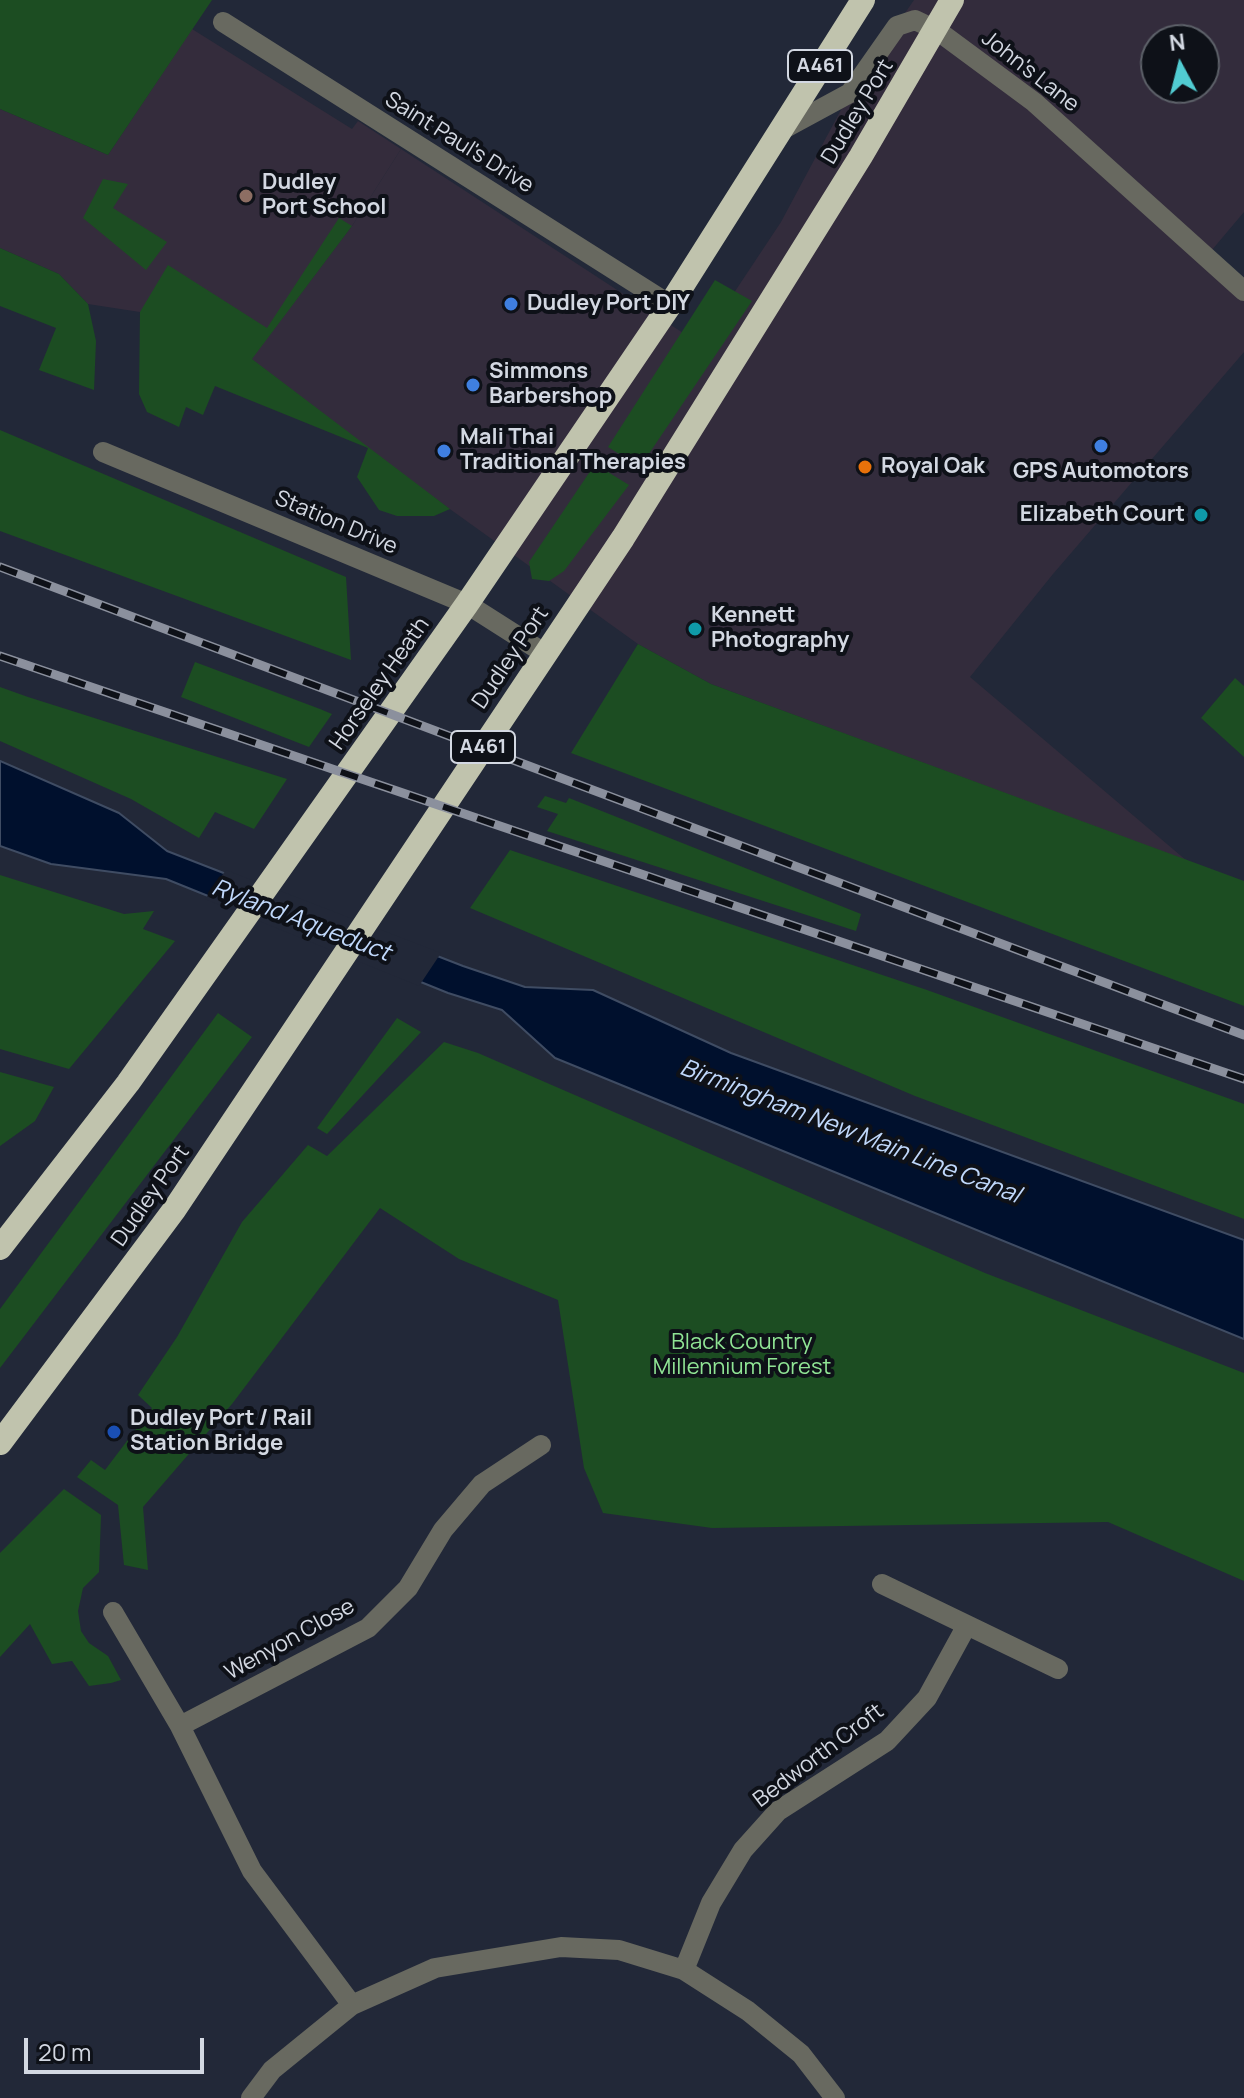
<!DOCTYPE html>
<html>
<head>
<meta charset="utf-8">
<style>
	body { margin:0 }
	#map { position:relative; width:1244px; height:2098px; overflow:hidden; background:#222838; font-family:Manrope,sans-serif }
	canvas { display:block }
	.north { position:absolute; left:1140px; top:24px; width:80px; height:80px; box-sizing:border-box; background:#0e1118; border:2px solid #5d6169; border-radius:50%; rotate:353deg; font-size:22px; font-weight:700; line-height:32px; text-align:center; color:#d3d8e2 }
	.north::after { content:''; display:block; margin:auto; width:28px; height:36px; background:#51ccd2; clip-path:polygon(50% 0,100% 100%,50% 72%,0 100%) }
	.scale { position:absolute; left:24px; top:2038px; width:180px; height:36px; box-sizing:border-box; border:4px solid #d3d8e2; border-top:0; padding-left:10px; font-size:24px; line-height:28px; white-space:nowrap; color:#d3d8e2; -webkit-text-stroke:6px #0e1118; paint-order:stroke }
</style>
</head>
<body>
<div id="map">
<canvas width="1244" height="2098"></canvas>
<div class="north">N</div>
<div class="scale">20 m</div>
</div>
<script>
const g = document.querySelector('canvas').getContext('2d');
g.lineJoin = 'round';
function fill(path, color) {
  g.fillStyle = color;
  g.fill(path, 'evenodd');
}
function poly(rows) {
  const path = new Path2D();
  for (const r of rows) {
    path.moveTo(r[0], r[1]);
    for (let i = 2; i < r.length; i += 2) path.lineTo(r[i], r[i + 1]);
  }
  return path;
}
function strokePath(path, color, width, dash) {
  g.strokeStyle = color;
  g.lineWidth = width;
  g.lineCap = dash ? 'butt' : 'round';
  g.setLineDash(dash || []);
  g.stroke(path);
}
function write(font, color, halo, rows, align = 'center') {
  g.font = font + ' Manrope,sans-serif';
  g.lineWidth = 8;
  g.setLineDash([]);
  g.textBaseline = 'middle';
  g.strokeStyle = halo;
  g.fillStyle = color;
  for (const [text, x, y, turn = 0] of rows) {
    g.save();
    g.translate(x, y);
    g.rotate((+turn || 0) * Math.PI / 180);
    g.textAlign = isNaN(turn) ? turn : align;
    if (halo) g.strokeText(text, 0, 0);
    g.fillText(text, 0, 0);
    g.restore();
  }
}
const commercial = poly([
	[914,0,1244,0,1244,212,1206,257,1244,291,1244,352,1053,574,970,677,1187,861,711,684,638,644,408,479,251,359,352,226,401,149,700,344,781,222,850,93],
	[1156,40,1204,40,1204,88,1156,88]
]);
const education = poly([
	[192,29,352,129,358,121,401,149,352,226,251,359,140,312,88,304,59,274,0,248,0,109,108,155]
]);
const green = poly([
	[0,0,212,0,108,155,0,109],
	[103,179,128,184,113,208,167,242,146,270,83,218],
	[339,218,352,226,252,359,450,509,434,516,397,516,379,510,357,477,368,448,215,386,203,415,186,407,179,427,147,412,139,394,140,312,168,265,267,328],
	[0,248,59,274,88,304,96,341,94,390,39,370,56,328,0,306],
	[715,280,752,301,640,467,608,447],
	[0,430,346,577,351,660,0,531],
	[595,464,629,485,564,571,549,581,532,579,529,562],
	[638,644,711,684,1244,881,1244,1006,571,753],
	[195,662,320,709,332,714,309,747,181,697],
	[1235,678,1244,686,1244,757,1201,718],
	[0,687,28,697,287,779,254,829,215,812,199,838,131,799,0,741],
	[545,796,566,803,569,798,861,914,856,931,547,831,558,814,537,807],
	[510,850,927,990,1244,1104,1244,1219,915,1096,470,908],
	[0,875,124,914,154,911,143,929,175,941,69,1069,0,1049],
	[218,1013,252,1037,0,1368,0,1309],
	[397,1018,421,1032,327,1134,317,1128],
	[444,1042,478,1053,985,1273,1244,1373,1244,1581,1108,1522,712,1528,603,1513,584,1468,558,1300,459,1259,380,1208,232,1404,143,1507,148,1570,124,1565,118,1505,77,1477,91,1460,105,1470,152,1408,138,1395,177,1337,242,1222,308,1145,327,1156],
	[0,1072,54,1087,35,1121,0,1146],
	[64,1489,101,1515,99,1572,83,1588,78,1611,81,1631,89,1643,108,1656,121,1680,111,1683,89,1686,72,1661,52,1664,30,1624,0,1657,0,1553]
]);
const water = poly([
	[0,761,119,813,167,851,463,966,525,987,593,990,731,1053,1244,1240,1244,1339,555,1058,502,1010,448,993,166,879,51,864,0,846,0,761]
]);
const pier = poly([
	[226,870,441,953,419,986,205,899]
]);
const minor = poly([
	[223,22,670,305],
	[778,132,850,93,897,26,915,20,938,31,1034,102,1244,291],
	[103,452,467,604,544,653],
	[882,1584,1058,1669],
	[113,1612,180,1726,252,1871,352,2005],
	[180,1726,368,1628,408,1588,443,1530,482,1484,541,1445],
	[684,1970,711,1903,743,1850,778,1811,887,1741,927,1698,967,1625],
	[251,2098,272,2070,352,2005,435,1968,561,1947,619,1950,684,1970,748,2011,801,2054,835,2098]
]);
const highway = poly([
	[0,1248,128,1083,467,604,670,305,863,0],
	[0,1443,174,1210,623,538,861,156,952,0]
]);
const rail = poly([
	[0,567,1244,1035],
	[0,656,1244,1079]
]);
const markers = [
	[246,196,8,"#8d6e63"],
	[511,304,8,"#3f7fe0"],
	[473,385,8,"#3f7fe0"],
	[1101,446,8,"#3f7fe0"],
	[444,451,8,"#3f7fe0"],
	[865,467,8,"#e8710a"],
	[1201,515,8,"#0f9aa8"],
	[695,629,8,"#0f9aa8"],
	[114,1432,8,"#1a4fb4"]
];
const shields = [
	[820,66,64],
	[483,747,64]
];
const shieldNames = [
	["A461",820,66],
	["A461",483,747]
];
const streetNames = [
	["John's Lane",1030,72,38],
	["Dudley Port",858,112,-59],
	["Saint Paul's Drive",459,143,32],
	["Station Drive",336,523,23],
	["Dudley Port",511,658,-56],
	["Horseley Heath",380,684,-55],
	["Dudley Port",151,1196,-55],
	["Wenyon Close",290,1640,-29],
	["Bedworth Croft",819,1756,-37]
];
const poiNames = [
	["Dudley",262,183],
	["Port School",262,208],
	["Dudley Port DIY",527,304],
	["Simmons",489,372],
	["Barbershop",489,397],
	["Mali Thai",460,438],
	["Traditional Therapies",460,463],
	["Royal Oak",881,467],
	["GPS Automotors",1101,472,"center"],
	["Elizabeth Court",1185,515,"right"],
	["Kennett",711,616],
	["Photography",711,641],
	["Dudley Port / Rail",130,1419],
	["Station Bridge",130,1444]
];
const parkNames = [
	["Black Country",742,1343],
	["Millennium Forest",742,1368]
];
const waterNames = [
	["Ryland Aqueduct",301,921,21],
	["Birmingham New Main Line Canal",850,1132,21]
];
fill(commercial, '#332c3c');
fill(education, '#342c3c');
fill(green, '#1c4d22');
fill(water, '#00102d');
strokePath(water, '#3f4c63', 2);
fill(pier, '#222838');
strokePath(minor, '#686960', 20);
strokePath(highway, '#c0c3ad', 24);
strokePath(rail, '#8b909d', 9);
strokePath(rail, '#0e1118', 6, [18]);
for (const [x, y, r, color] of markers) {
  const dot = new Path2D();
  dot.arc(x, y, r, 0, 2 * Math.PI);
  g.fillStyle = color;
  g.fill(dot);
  strokePath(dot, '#0e1118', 3);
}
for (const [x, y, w] of shields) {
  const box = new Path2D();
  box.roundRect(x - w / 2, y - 16, w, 32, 6);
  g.fillStyle = '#0e1118';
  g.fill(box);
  strokePath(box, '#d3d8e2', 2);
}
write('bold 20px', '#d3d8e2', null, shieldNames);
write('22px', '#d3d8e2', '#0e1118', streetNames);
write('bold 22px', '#d3d8e2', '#0e1118', poiNames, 'left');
write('22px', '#90e595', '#0e1118', parkNames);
write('italic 24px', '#c0d8fb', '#0e1118', waterNames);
</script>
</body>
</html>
